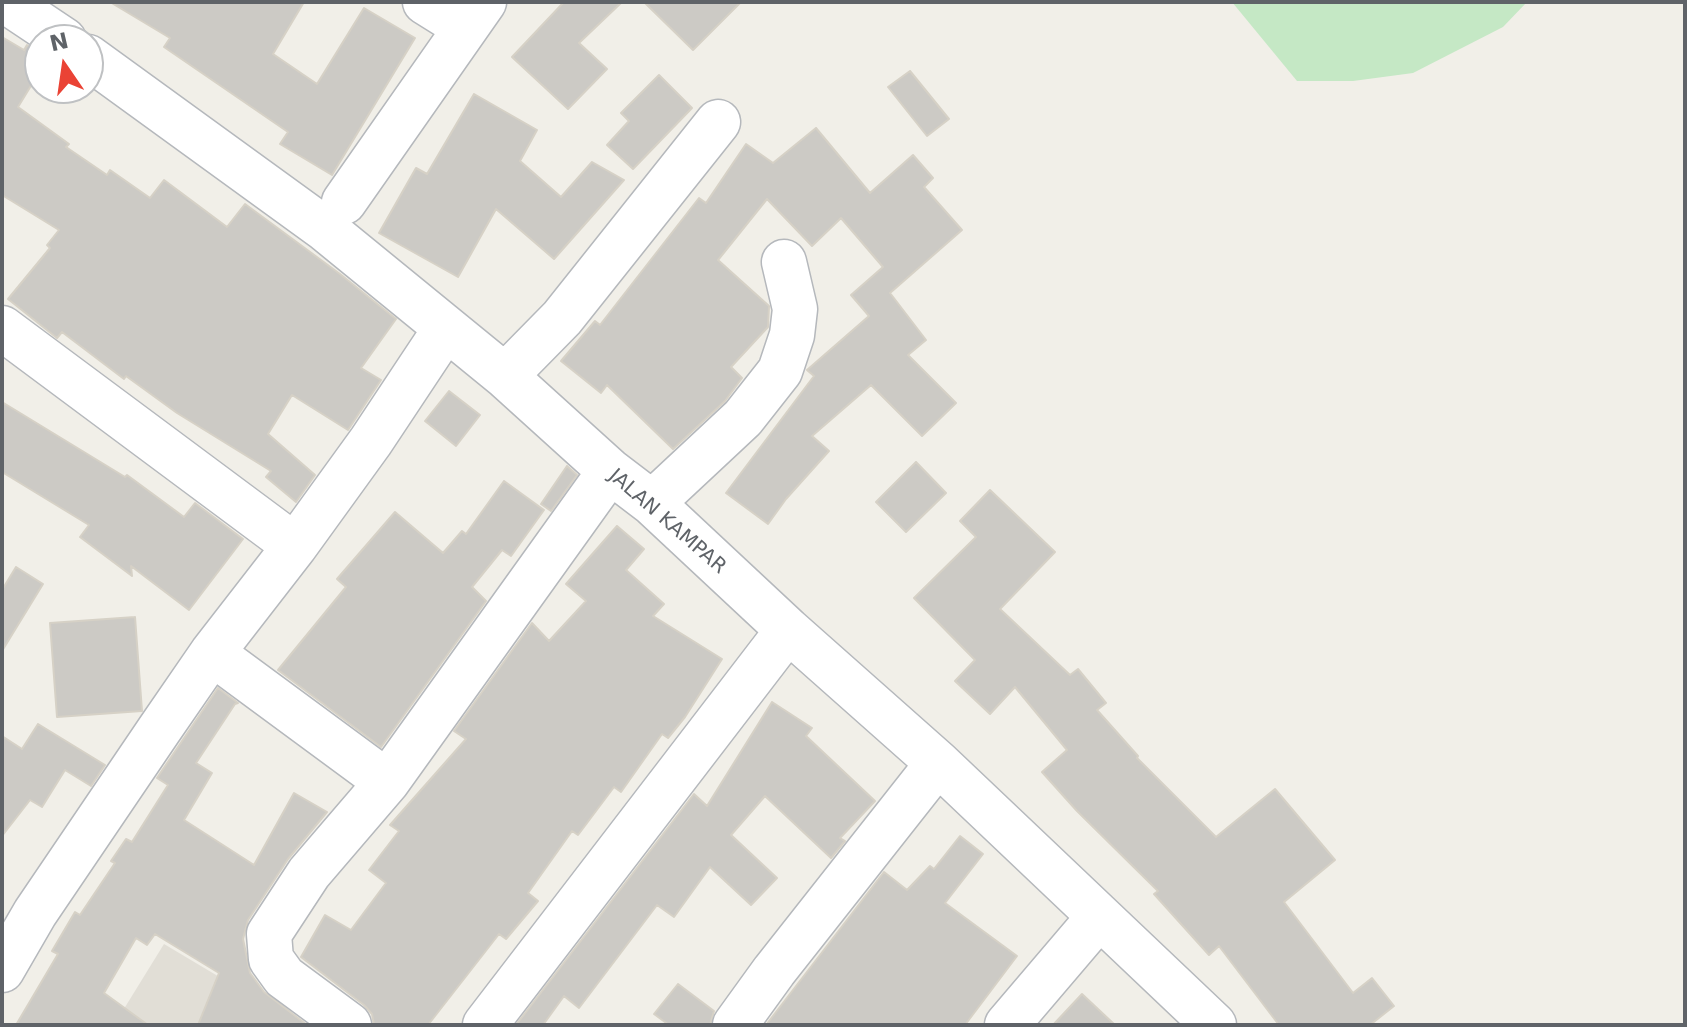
<!DOCTYPE html>
<html>
<head>
<meta charset="utf-8">
<style>
	body { margin:0 }
	#map { position:relative; width:1687px; height:1027px; overflow:hidden; background:#f1efe8; font-family:"DejaVu Sans",sans-serif }
	canvas { display:block }
	.frame { position:absolute; inset:0; border:4px solid #5f6368; pointer-events:none }
	.north { position:absolute; left:24px; top:24px; width:80px; height:80px; box-sizing:border-box; background:#fff; border:2px solid #bfc1c3; border-radius:50%; rotate:347deg; font-size:22px; font-weight:700; line-height:32px; text-align:center; color:#5f6368 }
	.north::after { content:''; display:block; margin:auto; width:28px; height:36px; background:#ea4335; clip-path:polygon(50% 0,100% 100%,50% 72%,0 100%) }
</style>
</head>
<body>
<div id="map">
<canvas width="1687" height="1027"></canvas>
<div class="frame"></div>
<div class="north">N</div>
</div>
<script>
const g = document.querySelector('canvas').getContext('2d');
g.lineJoin = 'round';
function fill(path, color) {
  g.fillStyle = color;
  g.fill(path, 'evenodd');
}
function poly(rows) {
  const path = new Path2D();
  for (const r of rows) {
    path.moveTo(r[0], r[1]);
    for (let i = 2; i < r.length; i += 2) path.lineTo(r[i], r[i + 1]);
  }
  return path;
}
function strokePath(path, color, width, dash) {
  g.strokeStyle = color;
  g.lineWidth = width;
  g.lineCap = dash ? 'butt' : 'round';
  g.setLineDash(dash || []);
  g.stroke(path);
}
function write(font, color, halo, rows, align = 'center') {
  g.font = font + ' "DejaVu Sans",sans-serif';
  g.lineWidth = 6;
  g.setLineDash([]);
  g.textBaseline = 'middle';
  g.strokeStyle = halo;
  g.fillStyle = color;
  for (const [text, x, y, turn = 0] of rows) {
    g.save();
    g.translate(x, y);
    g.rotate((+turn || 0) * Math.PI / 180);
    g.textAlign = isNaN(turn) ? turn : align;
    if (halo) g.strokeText(text, 0, 0);
    g.fillText(text, 0, 0);
    g.restore();
  }
}
const education = poly([
	[164,944,300,1025,114,1025]
]);
const green = poly([
	[1232,2,1527,2,1503,27,1413,73,1353,81,1297,81]
]);
const building = poly([
	[110,2,304,2,273,54,317,84,364,8,415,38,332,175,280,144,288,132,164,47,170,38,110,2],
	[564,2,622,2,579,43,607,69,568,109,512,57,564,2],
	[644,2,741,2,693,50,644,2],
	[2,37,24,50,27,45,40,54,40,71,18,107,69,144,66,147,107,175,110,170,150,198,164,180,227,227,245,204,340,274,396,319,361,368,381,380,348,430,292,395,268,434,315,475,296,502,266,477,271,471,177,413,126,376,124,379,62,332,57,338,8,299,50,248,47,245,59,230,2,195,2,37],
	[910,71,949,119,927,136,888,87,910,71],
	[659,75,692,108,633,169,607,145,629,121,621,113,659,75],
	[474,94,537,130,520,161,561,197,592,162,624,180,554,259,496,209,458,277,379,233,416,168,427,174,474,94],
	[816,128,870,193,913,155,933,178,924,187,962,230,890,293,926,340,908,355,956,403,922,436,871,385,812,436,829,451,786,499,768,524,726,493,814,376,807,370,869,316,851,295,883,267,841,218,812,246,767,199,718,260,769,306,768,327,731,367,742,378,725,401,673,449,607,385,601,393,561,361,595,321,600,325,699,198,706,203,746,144,773,163,816,128],
	[449,391,480,415,456,446,425,421,449,391],
	[2,402,125,477,127,475,184,517,195,503,243,539,189,610,131,566,132,576,80,537,89,525,2,472,2,402],
	[916,462,946,493,906,532,876,502,916,462],
	[567,466,577,475,551,511,541,504,567,466],
	[504,481,544,510,511,556,502,550,472,587,486,601,381,747,278,670,346,587,337,579,395,512,443,553,462,531,466,534,504,481],
	[990,490,1055,552,1000,609,1070,675,1078,669,1106,703,1097,710,1138,756,1137,758,1216,837,1275,789,1335,860,1284,902,1353,993,1372,978,1394,1006,1370,1025,1279,1025,1219,946,1209,955,1154,894,1158,891,1077,811,1042,772,1067,750,1015,687,990,714,955,681,975,660,914,598,976,537,960,521,990,490],
	[617,526,644,549,626,570,664,604,653,616,722,659,685,717,668,738,662,734,621,792,614,787,578,835,572,831,528,893,538,901,506,939,499,934,428,1025,374,1025,372,1014,364,1005,301,957,325,915,351,930,386,883,369,870,399,831,390,825,466,739,454,731,532,623,549,641,586,601,566,584,617,526],
	[16,567,43,584,2,651,2,590,16,567],
	[135,617,142,711,57,717,50,623,135,617],
	[218,688,238,703,235,704,196,763,212,773,184,820,254,865,294,793,327,812,288,859,248,920,243,939,250,973,264,992,307,1025,198,1025,219,973,155,934,147,945,136,938,104,993,148,1025,16,1025,58,954,52,951,75,912,80,915,115,863,111,861,126,839,132,842,168,785,157,778,218,688],
	[772,702,812,728,806,736,875,801,840,838,845,841,831,858,765,796,731,835,777,878,751,905,710,867,674,917,657,905,579,1008,564,996,543,1025,516,1025,694,794,707,806,772,702],
	[38,724,105,765,91,786,65,770,42,807,30,800,2,836,2,736,22,749,38,724],
	[960,836,983,854,945,903,1017,956,965,1025,766,1025,884,872,907,890,930,866,934,869,960,836],
	[678,984,714,1011,710,1025,669,1025,654,1014,678,984],
	[1082,994,1115,1025,1053,1025,1082,994]
]);
const minor = poly([
	[7,2,64,40],
	[425,2,465,27],
	[88,57,325,229,505,376,610,471,652,503,788,630,938,763,1214,1025],
	[344,202,484,2],
	[2,328,295,546],
	[505,376,562,318,718,122],
	[652,503,743,418,780,371,792,335,795,309,784,262],
	[212,653,387,782],
	[2,970,35,913,159,730,212,653,295,546,371,441,446,328],
	[349,1025,284,977,271,959,269,934,309,873,387,782,610,471],
	[485,1025,788,630],
	[735,1025,774,971,938,763],
	[1007,1025,1099,917]
]);
const streetNames = [
	["JALAN KAMPAR",667,522,41]
];
fill(education, '#e1ded6');
fill(green, '#c5e8c5');
fill(building, '#cccac5');
strokePath(building, '#d6d1c6', 2);
strokePath(minor, '#b5b8bc', 47);
strokePath(minor, '#fff', 44);
write('20px', '#5f6368', '#fff', streetNames);
</script>
</body>
</html>
